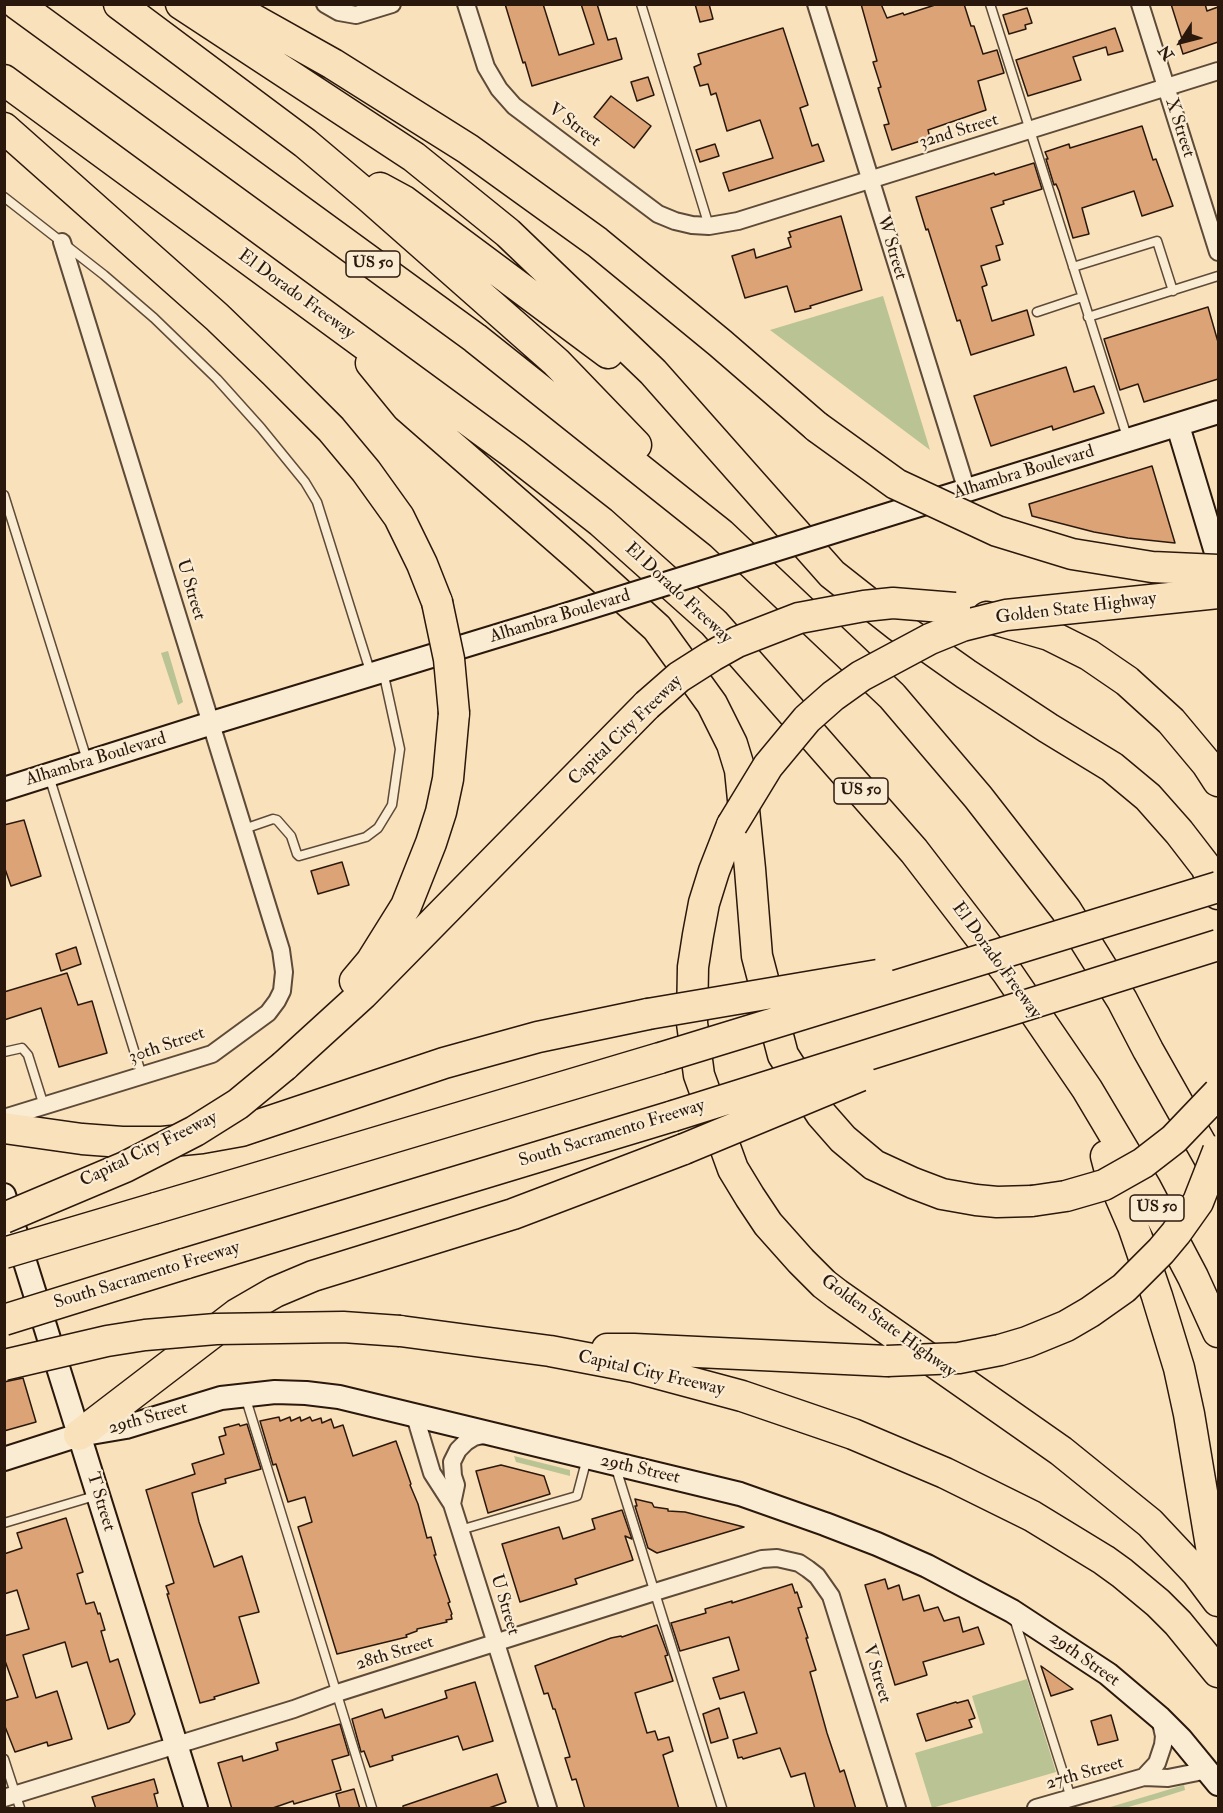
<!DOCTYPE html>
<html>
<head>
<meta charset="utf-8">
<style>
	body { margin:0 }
	#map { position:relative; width:1223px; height:1813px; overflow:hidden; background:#f8e1bb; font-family:"IM FELL Double Pica",serif }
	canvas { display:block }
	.frame { position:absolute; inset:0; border:6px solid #2b180c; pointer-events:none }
	.north { position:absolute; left:1151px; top:12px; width:60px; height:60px; -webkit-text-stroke:4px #faecd3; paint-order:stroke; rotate:234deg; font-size:16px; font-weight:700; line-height:24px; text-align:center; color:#2b180c }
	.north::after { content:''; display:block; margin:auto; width:21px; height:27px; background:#2b180c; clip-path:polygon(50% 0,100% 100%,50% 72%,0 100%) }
</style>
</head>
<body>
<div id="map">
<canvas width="1223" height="1813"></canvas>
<div class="frame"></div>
<div class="north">N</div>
</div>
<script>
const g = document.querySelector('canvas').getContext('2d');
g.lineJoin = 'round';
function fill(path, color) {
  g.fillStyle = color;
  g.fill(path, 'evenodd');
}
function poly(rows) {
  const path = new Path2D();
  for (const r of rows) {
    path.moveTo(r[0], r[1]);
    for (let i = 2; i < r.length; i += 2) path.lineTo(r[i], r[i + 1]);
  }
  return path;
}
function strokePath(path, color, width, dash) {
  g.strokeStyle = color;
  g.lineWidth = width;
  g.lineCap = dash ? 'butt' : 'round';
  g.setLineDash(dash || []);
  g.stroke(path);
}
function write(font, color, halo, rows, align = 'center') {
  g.font = font + ' "IM FELL Double Pica",serif';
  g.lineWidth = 4.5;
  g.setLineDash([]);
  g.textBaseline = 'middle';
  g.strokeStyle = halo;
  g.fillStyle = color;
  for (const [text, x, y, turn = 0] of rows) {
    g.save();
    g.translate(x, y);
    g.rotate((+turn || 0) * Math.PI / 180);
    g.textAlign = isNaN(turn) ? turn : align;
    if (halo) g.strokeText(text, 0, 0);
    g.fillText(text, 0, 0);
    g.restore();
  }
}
const green = poly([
	[883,296,930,450,770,330],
	[168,651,183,702,178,705,161,653],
	[514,1456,570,1470,570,1476,516,1462],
	[1027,1679,1056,1772,932,1808,915,1753,983,1733,972,1696],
	[1184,1785,1185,1790,1160,1798,1125,1808,1107,1808]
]);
const building = poly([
	[505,4,543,4,559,55,594,44,581,4,597,4,608,40,616,38,622,59,532,86,525,62,523,63,505,4],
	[695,4,709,4,713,19,700,22,695,4],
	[861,4,881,4,887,18,903,13,904,15,938,4,964,4,971,26,974,26,983,54,997,50,1004,73,978,81,986,110,928,130,930,138,892,150,884,125,889,124,878,88,881,87,873,62,877,61,861,4],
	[1171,4,1205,4,1207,11,1218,7,1218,42,1183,54,1179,41,1182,39,1171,4],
	[1027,8,1032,23,1025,25,1026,29,1009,34,1003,15,1027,8],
	[783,28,808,105,800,108,812,146,818,144,824,161,729,191,723,173,773,158,760,120,727,131,716,93,711,95,708,84,700,86,694,67,701,64,698,54,783,28],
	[1115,28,1123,51,1108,55,1106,47,1073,57,1081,80,1028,96,1016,60,1115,28],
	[648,77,654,95,637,101,631,82,648,77],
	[611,96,651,126,634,148,594,117,611,96],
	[1142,126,1153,160,1156,159,1173,206,1142,216,1134,191,1082,208,1089,234,1073,238,1059,191,1056,184,1054,185,1046,159,1048,159,1045,152,1069,144,1070,148,1142,126],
	[715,144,719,156,700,162,696,150,715,144],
	[1034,163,1042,189,1003,201,1004,204,991,208,1003,244,996,246,1000,260,981,266,987,285,982,287,992,321,1027,310,1034,335,971,355,960,320,957,321,928,229,926,230,916,197,994,173,995,175,1034,163],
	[841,216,862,290,810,306,811,308,795,312,787,286,745,298,732,256,754,249,756,258,791,247,788,238,791,237,789,232,841,216],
	[1208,307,1218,342,1218,379,1144,402,1138,384,1120,390,1104,339,1208,307],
	[1066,367,1074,392,1094,386,1104,413,1053,430,1052,426,991,446,974,396,1066,367],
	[1152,466,1175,543,1128,538,1094,532,1032,516,1029,504,1152,466],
	[24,820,41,876,11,886,4,866,4,825,24,820],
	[342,862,349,885,318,894,311,871,342,862],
	[76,947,81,964,61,971,56,954,76,947],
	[67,973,78,1005,92,1001,107,1053,59,1067,41,1008,4,1020,4,992,67,973],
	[23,1378,36,1422,4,1431,4,1382,23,1378],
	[279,1417,280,1421,290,1417,291,1421,300,1417,301,1421,310,1417,312,1421,321,1418,322,1423,331,1419,334,1428,343,1425,353,1456,396,1441,411,1484,410,1485,418,1504,427,1538,431,1537,436,1555,434,1555,450,1602,448,1603,452,1614,451,1615,452,1619,446,1620,447,1622,417,1629,417,1631,406,1635,407,1637,337,1654,298,1527,312,1522,305,1497,288,1502,276,1464,273,1465,260,1421,279,1417],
	[239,1424,240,1426,247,1424,261,1469,225,1479,226,1483,192,1493,199,1522,214,1567,242,1556,259,1612,239,1617,259,1683,214,1697,215,1699,200,1703,167,1594,169,1594,166,1586,174,1583,146,1490,195,1474,192,1464,224,1454,219,1437,226,1435,224,1428,239,1424],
	[501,1465,544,1476,550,1494,488,1513,476,1471,501,1465],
	[635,1499,652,1503,654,1507,668,1509,668,1511,685,1512,744,1527,657,1553,648,1548,635,1506,637,1506,635,1499],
	[622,1510,632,1539,625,1536,633,1560,575,1579,577,1584,520,1602,502,1544,559,1527,563,1539,595,1529,592,1519,622,1510],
	[66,1518,83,1572,77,1574,86,1604,94,1602,98,1614,100,1613,105,1630,101,1631,110,1662,118,1659,135,1714,129,1722,108,1729,87,1662,72,1667,65,1642,23,1655,36,1698,57,1691,72,1739,48,1746,47,1742,15,1752,4,1724,4,1701,18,1697,4,1658,4,1636,29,1629,17,1590,4,1594,4,1554,22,1548,17,1533,66,1518],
	[885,1579,888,1589,899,1585,903,1600,919,1595,924,1611,938,1607,944,1621,959,1617,963,1632,978,1627,984,1644,923,1662,927,1675,895,1685,865,1585,885,1579],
	[792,1584,795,1593,797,1592,802,1607,798,1608,808,1638,806,1638,816,1670,810,1672,827,1733,840,1772,844,1770,856,1809,815,1809,805,1773,791,1777,780,1748,743,1759,742,1757,738,1758,733,1740,757,1733,744,1692,720,1699,713,1678,739,1670,729,1637,680,1651,671,1623,706,1613,705,1609,732,1601,732,1603,792,1584],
	[657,1625,668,1655,665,1656,673,1681,635,1693,647,1733,655,1731,658,1740,669,1737,673,1751,663,1755,679,1809,585,1809,576,1779,572,1780,565,1758,570,1757,555,1709,553,1709,548,1693,544,1694,535,1666,611,1638,621,1636,622,1637,657,1625],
	[1041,1666,1073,1689,1051,1696,1041,1666],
	[475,1682,493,1741,463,1750,458,1736,392,1756,393,1760,370,1767,364,1751,361,1752,352,1719,382,1709,385,1718,447,1698,445,1691,475,1682],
	[968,1700,975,1718,969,1720,972,1727,926,1741,917,1714,956,1702,957,1703,968,1700],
	[719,1708,728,1738,711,1743,703,1714,719,1708],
	[1111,1715,1118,1740,1098,1745,1091,1721,1111,1715],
	[340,1724,349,1755,332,1760,341,1790,294,1804,293,1801,270,1809,232,1809,218,1763,242,1756,243,1761,278,1750,276,1743,340,1724],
	[497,1774,506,1802,486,1809,403,1809,403,1806,497,1774],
	[154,1779,158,1793,154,1794,158,1809,96,1809,92,1797,154,1779],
	[354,1789,360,1809,340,1809,336,1794,354,1789]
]);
const lane = poly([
	[641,4,709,226],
	[990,4,1128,440],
	[4,197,104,275,154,318,217,379,261,428,305,482,317,502,371,674],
	[1073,267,1157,241,1173,291],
	[1037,312,1082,297],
	[1088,317,1218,276],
	[4,495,87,760],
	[49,776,142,1076],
	[244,829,273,819,277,820,291,836,297,854,299,856,366,837,378,828,392,805,400,749,383,671],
	[4,1052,22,1048,28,1055,44,1106],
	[245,1396,372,1808],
	[615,1465,722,1808],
	[4,1523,98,1495],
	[460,1530,577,1496,587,1458],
	[1014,1618,1071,1798],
	[4,1759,20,1808]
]);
const street = poly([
	[325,4,339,12,356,15,392,4],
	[466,4,486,67,499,89,514,106,658,214,675,221,692,225,709,226,738,221,1218,71],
	[816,4,967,491],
	[1140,4,1218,252],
	[4,1118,212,1054,268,1013,277,1001,282,991,284,972,281,950,62,242],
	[415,1416,432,1473,452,1504,548,1808],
	[452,1504,456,1485,453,1476,452,1462,458,1450,466,1442,474,1437,489,1434],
	[1144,1777,1157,1763,1163,1745,1164,1736,1160,1718],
	[4,1798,294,1709,337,1693,655,1592,762,1559,777,1558,799,1563,808,1569,817,1576,831,1596,897,1808],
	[1036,1808,1144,1777,1168,1778,1208,1770]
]);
const secondary = poly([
	[1178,426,1218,559],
	[871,520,1218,412],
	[4,789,212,723,546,621],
	[4,1195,196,1808],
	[4,1459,79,1435,126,1427,221,1398,275,1392,306,1393,339,1397,740,1494,825,1524,877,1544,927,1566,1012,1611,1108,1674,1160,1718,1181,1739,1218,1784]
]);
const highway = poly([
	[17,4,475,338,721,534,892,696,978,797,1066,910,1122,1000,1148,1050,1218,1174],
	[119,4,305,143,369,197,556,362,636,445],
	[181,4,414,157,508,233,653,372,832,574,898,626,966,674,1048,728,1112,767,1148,797,1179,832,1206,867,1218,894],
	[226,4,333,64,468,149,597,242,720,343,817,427],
	[4,80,514,454,601,522,714,623,914,851,1007,972,1087,1089,1146,1188,1193,1277,1218,1332],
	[4,128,217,317,275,373,331,429,366,471,399,517,422,564,437,602],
	[380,188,404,201,608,353],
	[371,363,407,407,581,559,657,628,712,704,732,744,740,770,750,869,757,956,783,1055,821,1114,843,1139,874,1165,913,1183,942,1194,976,1200,997,1202,1032,1201],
	[987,617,1049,635,1089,655,1127,681,1171,721,1207,764,1218,781],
	[732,825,714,871,704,903,698,935,693,967,692,1023,699,1075,733,1169,750,1197,768,1224,801,1261,824,1284,837,1294,1061,1451,1150,1523,1197,1573,1218,1601],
	[355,981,371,962,406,906,431,843,441,812,448,779,454,713],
	[284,1066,363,994,647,705],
	[4,1128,82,1139,122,1142,162,1142,202,1138,241,1131,444,1063,538,1037,648,1014],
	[1106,1156,1111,1175,1133,1226,1157,1296,1179,1368,1189,1414,1218,1588],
	[156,1208,660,1058],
	[184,1264,673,1116],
	[400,1331,550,1351,634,1367,742,1396,853,1434,945,1473,1032,1516,1104,1560,1122,1573,1158,1603,1178,1623,1218,1672],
	[607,1349,634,1349,887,1361],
	[79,1435,237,1314,275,1292,313,1276,513,1214,684,1149]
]);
const secondaryBridge = poly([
	[546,621,871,520]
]);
const highwayBridge = poly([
	[817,427,896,484,997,531,1072,554,1152,567,1218,570],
	[437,602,449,659,454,713],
	[647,705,679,677,712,656,737,642,799,618,864,606,893,603,955,608],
	[732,825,768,766,807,719,833,696,861,676,930,639,962,626,1006,615,1218,593],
	[648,1014,878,975],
	[660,1058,1218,887],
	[673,1116,1218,945],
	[684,1149,860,1076],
	[1032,1201,1066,1196,1104,1185,1143,1163,1174,1139,1218,1093],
	[4,1218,125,1167,195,1131,238,1104,284,1066],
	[4,1253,156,1208],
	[4,1320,184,1264],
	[887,1361,959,1358,1000,1350,1027,1342,1066,1326,1090,1312,1124,1288,1161,1251,1176,1233,1198,1202,1218,1151],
	[4,1365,107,1341,145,1335,216,1329,343,1327,400,1331]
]);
const shields = [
	[373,264,54],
	[861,791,54],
	[1157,1208,54]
];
const shieldNames = [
	["US 50",373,264],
	["US 50",861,791],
	["US 50",1157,1208]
];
const streetNames = [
	["V Street",574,126,37],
	["X Street",1179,128,72],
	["32nd Street",959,132,-17],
	["W Street",891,248,73],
	["El Dorado Freeway",296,295,36],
	["Alhambra Boulevard",1024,473,-17],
	["U Street",190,590,73],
	["El Dorado Freeway",678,594,43],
	["Golden State Highway",1076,609,-7],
	["Alhambra Boulevard",560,617,-17],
	["Capital City Freeway",626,731,-44],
	["Alhambra Boulevard",96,760,-17],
	["El Dorado Freeway",996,961,54],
	["30th Street",167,1046,-19],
	["South Sacramento Freeway",612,1134,-17],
	["Capital City Freeway",149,1150,-26],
	["South Sacramento Freeway",147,1276,-17],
	["Golden State Highway",888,1327,36],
	["Capital City Freeway",651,1374,13],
	["29th Street",148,1419,-15],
	["29th Street",640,1470,13],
	["T Street",100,1502,73],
	["U Street",504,1605,73],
	["28th Street",395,1654,-17],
	["29th Street",1084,1660,35],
	["V Street",876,1674,73],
	["27th Street",1085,1774,-16]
];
fill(green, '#b9c393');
fill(building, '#dca377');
strokePath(building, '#2b180c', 1.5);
strokePath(lane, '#5e4a38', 11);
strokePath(street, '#5e4a38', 20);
strokePath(secondary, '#2b180c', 26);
strokePath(highway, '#2b180c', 33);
strokePath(lane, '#faecd3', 8);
strokePath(street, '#faecd3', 16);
strokePath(secondary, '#faecd3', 22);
strokePath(highway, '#f8e1bb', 30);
strokePath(secondaryBridge, '#2b180c', 26, []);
strokePath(highwayBridge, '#2b180c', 33, []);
strokePath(secondaryBridge, '#faecd3', 22);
strokePath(highwayBridge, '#f8e1bb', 30);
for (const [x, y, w] of shields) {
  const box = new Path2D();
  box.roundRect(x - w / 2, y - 13, w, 26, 4.5);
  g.fillStyle = '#faecd3';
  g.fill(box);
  strokePath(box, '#2b180c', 1.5);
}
write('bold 16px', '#2b180c', null, shieldNames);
write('18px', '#2b180c', '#faecd3', streetNames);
</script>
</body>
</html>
